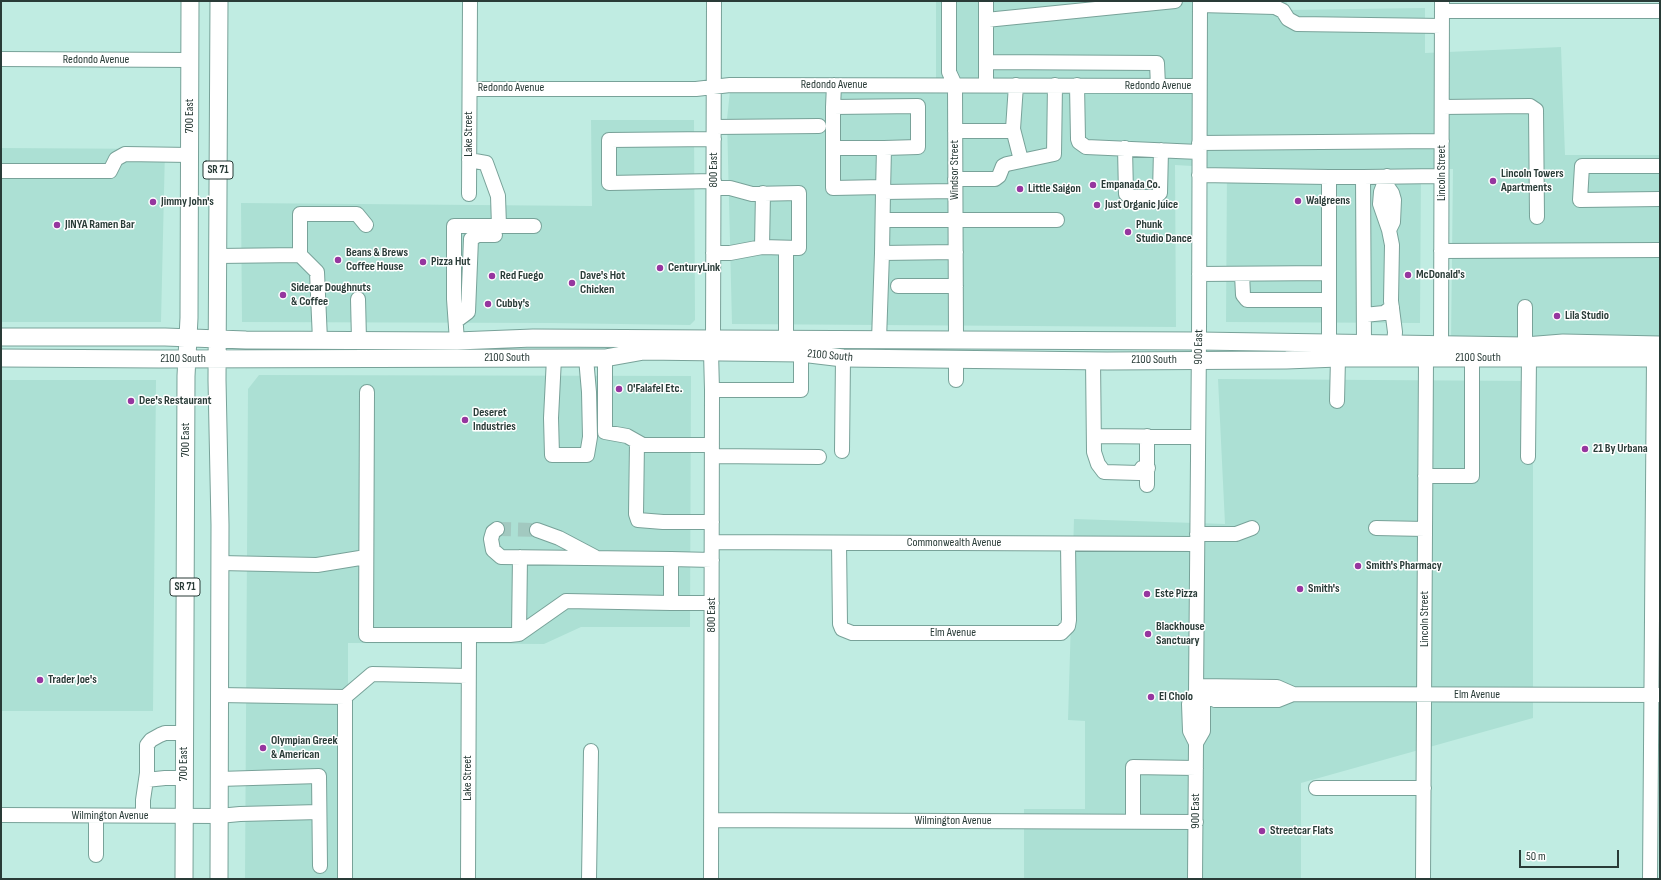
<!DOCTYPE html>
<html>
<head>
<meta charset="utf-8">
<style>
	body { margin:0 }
	#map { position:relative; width:1661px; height:880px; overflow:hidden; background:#c0ece2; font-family:"Sofia Sans Condensed",sans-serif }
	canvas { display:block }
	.frame { position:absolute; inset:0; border:2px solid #293b37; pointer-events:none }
	.scale { position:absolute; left:1519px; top:850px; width:100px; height:18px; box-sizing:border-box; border:2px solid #293b37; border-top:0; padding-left:5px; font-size:12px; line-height:14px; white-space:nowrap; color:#293b37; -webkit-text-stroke:3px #fff; paint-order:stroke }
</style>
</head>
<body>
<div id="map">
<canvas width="1661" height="880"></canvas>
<div class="frame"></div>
<div class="scale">50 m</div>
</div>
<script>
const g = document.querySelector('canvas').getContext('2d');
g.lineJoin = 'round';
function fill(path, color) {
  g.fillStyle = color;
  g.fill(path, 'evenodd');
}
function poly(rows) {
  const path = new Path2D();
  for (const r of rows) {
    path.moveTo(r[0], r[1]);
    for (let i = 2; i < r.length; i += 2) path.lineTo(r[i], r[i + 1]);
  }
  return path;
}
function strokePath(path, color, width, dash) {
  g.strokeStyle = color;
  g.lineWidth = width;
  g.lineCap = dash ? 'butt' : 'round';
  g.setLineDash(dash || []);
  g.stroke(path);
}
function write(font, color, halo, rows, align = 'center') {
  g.font = font + ' "Sofia Sans Condensed",sans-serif';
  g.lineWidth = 3;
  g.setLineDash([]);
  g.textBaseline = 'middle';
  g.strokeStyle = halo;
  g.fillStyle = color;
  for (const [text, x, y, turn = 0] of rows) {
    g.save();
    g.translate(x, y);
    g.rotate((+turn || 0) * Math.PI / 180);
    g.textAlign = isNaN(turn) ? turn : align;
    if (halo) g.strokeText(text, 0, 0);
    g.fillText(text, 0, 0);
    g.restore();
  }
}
const built = poly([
	[936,1,1287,1,1286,10,1425,8,1425,53,1561,47,1565,155,1660,155,1660,339,1451,342,1453,169,1421,169,1420,323,1226,322,1227,168,1175,165,1176,327,732,324,727,119,731,82,936,79],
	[591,120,694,120,695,320,690,325,551,323,242,322,241,203,592,206],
	[1,148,165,149,161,322,1,322],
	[259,375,691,376,690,627,581,627,544,644,348,643,348,691,338,718,338,879,245,879,248,389],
	[1218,379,1533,381,1533,718,1301,783,1301,879,1024,879,1024,809,1085,809,1085,721,1068,720,1074,519,1225,524],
	[1,380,156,380,153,711,1,711]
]);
const minorTunnel = poly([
	[497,529,537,530]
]);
const minor = poly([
	[949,1,949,72,955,85,956,341],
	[1200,5,1275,7,1283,11,1288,19,1297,24,1442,26],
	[1442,11,1660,11],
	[986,20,1175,1],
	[1,59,190,60],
	[986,62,1157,63,1158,86],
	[834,85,833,107,918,106,918,147,884,148,883,192],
	[986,85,986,1],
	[1077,85,1078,139,1079,142,1086,147,1199,152],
	[470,89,696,89,730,85,1199,86],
	[833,107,833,188,883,187],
	[1442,107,1530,106,1536,110,1537,217],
	[714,127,819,126],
	[1013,129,1021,160],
	[955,131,1011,131,1013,129,1016,85],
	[1199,143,1442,141],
	[834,148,884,148],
	[1125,148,1126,194,1130,197,1155,197,1160,193,1161,150],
	[469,160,486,163,498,196,499,226],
	[1660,166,1582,166,1580,200,1660,199],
	[1,171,110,171,116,159,125,154,190,155],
	[1387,176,1381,192,1380,204,1389,230,1392,245,1391,301,1395,332,1394,345],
	[1329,177,1363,177],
	[955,179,995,179,999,176,1003,166,1007,164,1054,154,1055,85],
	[714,181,609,183,609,140,714,139],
	[1385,183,1392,193,1394,200,1393,222,1389,230],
	[955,191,883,192,882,253,956,252],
	[469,194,470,1],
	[883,220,1057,220],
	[762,247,763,193],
	[786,248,786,339],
	[1441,251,1660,250],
	[713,253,730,253,762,247,799,248,799,193,752,194,730,188,714,188],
	[218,256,300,255],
	[1199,274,1329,273,1329,177,1199,175],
	[1242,274,1243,295,1247,300,1329,300,1329,273],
	[898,286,956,286],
	[358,299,359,340],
	[1329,300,1329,343],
	[1525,307,1525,346],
	[1364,315,1384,313,1392,307],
	[456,321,468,312,471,239,478,235,495,235],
	[713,339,714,1],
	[320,340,317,272,300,255,300,214,357,214,366,225],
	[879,340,882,253],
	[457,341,454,299,454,226,534,226],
	[1364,344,1363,177,1441,176],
	[1441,345,1442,1],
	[554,358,551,418,552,455,587,455,590,437,589,392,586,358],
	[605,358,605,432,627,436,643,445,712,445],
	[1093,360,1094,452,1098,464,1104,472,1139,473,1142,468,1148,468],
	[956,380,956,360],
	[712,390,801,390,801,353],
	[367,392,366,635,510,635,519,634,566,601,671,603,671,559,501,557,493,550,491,539,493,532,497,529],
	[1337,401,1338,358],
	[1094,436,1198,437],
	[1147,436,1147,485],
	[637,442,636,514,638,520,663,522,712,522],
	[842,451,843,358],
	[712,456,819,457],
	[1528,457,1529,358],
	[1425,476,1472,476,1472,358],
	[1376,528,1425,529],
	[537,530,559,538,595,557],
	[1197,534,1236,534,1252,528],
	[712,542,1197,544],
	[839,543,840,624,842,629,852,633,1061,633,1068,626,1069,620,1068,544],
	[671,559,712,560],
	[220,563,317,565,366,557],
	[671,603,712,603],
	[519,634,520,557],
	[1196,686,1277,687,1293,694],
	[1196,692,1215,700,1278,700,1293,694,1660,695],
	[219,695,345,697,372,674,468,676],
	[345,697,345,879],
	[1196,743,1203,731,1203,705,1196,692,1199,341,1200,1],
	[219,779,319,776,320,866],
	[146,780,165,778,184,778],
	[1316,788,1424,788],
	[1,815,219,816,240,814,319,812],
	[143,816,143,800,147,773,147,745,151,740,160,735,165,733,185,733],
	[711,820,1196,822],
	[1133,822,1133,767,1196,768],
	[96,855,96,816],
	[468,879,469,635],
	[589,879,591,751],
	[711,879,712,390,711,352],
	[1195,879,1196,743,1190,731,1189,704,1196,692],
	[1423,879,1426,358],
	[1650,879,1654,358]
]);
const major = poly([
	[1,337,165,337,246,340,457,341,533,338,713,339,1199,341,1525,346,1563,343,1660,345],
	[1,358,159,359,586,358,605,358,644,351,801,353,843,358,1107,361,1286,360,1338,358,1660,358],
	[184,879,186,376,189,318,190,1],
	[219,879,220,525,217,380,219,1]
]);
const markers = [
	[1493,181,4,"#96369f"],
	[1093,185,4,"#96369f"],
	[1020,189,4,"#96369f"],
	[1298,201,4,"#96369f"],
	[153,202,4,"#96369f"],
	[1097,205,4,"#96369f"],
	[57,225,4,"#96369f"],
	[1128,232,4,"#96369f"],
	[338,260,4,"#96369f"],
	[423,262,4,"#96369f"],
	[660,268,4,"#96369f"],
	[1408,275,4,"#96369f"],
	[492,276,4,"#96369f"],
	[572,283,4,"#96369f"],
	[283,295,4,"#96369f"],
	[488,304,4,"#96369f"],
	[1557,316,4,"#96369f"],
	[619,389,4,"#96369f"],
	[131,401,4,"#96369f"],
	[465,420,4,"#96369f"],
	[1585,449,4,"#96369f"],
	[1358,566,4,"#96369f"],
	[1300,589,4,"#96369f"],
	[1147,594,4,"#96369f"],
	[1148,634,4,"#96369f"],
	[40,680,4,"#96369f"],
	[1151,697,4,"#96369f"],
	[263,748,4,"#96369f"],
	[1262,831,4,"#96369f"]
];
const shields = [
	[218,170,30],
	[185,587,30]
];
const shieldNames = [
	["SR 71",218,170],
	["SR 71",185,587]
];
const streetNames = [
	["Redondo Avenue",96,60],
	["Redondo Avenue",834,85],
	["Redondo Avenue",1158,86],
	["Redondo Avenue",511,88],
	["700 East",190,116,-90],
	["Lake Street",469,134,-90],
	["800 East",714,170,-90],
	["Windsor Street",955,170,-90],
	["Lincoln Street",1442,173,-90],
	["900 East",1199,347,-89],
	["2100 South",830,356,5],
	["2100 South",507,358],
	["2100 South",1478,358],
	["2100 South",183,359],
	["2100 South",1154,360],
	["700 East",186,440,-90],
	["Commonwealth Avenue",954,543],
	["800 East",712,615,-90],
	["Lincoln Street",1425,619,-90],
	["Elm Avenue",953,633],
	["Elm Avenue",1477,695],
	["700 East",184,764,-90],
	["Lake Street",468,778,-90],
	["900 East",1196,811,-90],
	["Wilmington Avenue",110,816],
	["Wilmington Avenue",953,821]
];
const poiNames = [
	["Lincoln Towers",1501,174],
	["Apartments",1501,188],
	["Empanada Co.",1101,185],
	["Little Saigon",1028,189],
	["Walgreens",1306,201],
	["Jimmy John's",161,202],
	["Just Organic Juice",1105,205],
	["JINYA Ramen Bar",65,225],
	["Phunk",1136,225],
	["Studio Dance",1136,239],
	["Beans & Brews",346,253],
	["Coffee House",346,267],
	["Pizza Hut",431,262],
	["CenturyLink",668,268],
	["McDonald's",1416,275],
	["Red Fuego",500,276],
	["Dave's Hot",580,276],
	["Chicken",580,290],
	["Sidecar Doughnuts",291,288],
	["& Coffee",291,302],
	["Cubby's",496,304],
	["Lila Studio",1565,316],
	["O'Falafel Etc.",627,389],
	["Dee's Restaurant",139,401],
	["Deseret",473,413],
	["Industries",473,427],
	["21 By Urbana",1593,449],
	["Smith's Pharmacy",1366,566],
	["Smith's",1308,589],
	["Este Pizza",1155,594],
	["Blackhouse",1156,627],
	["Sanctuary",1156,641],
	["Trader Joe's",48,680],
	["El Cholo",1159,697],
	["Olympian Greek",271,741],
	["& American",271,755],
	["Streetcar Flats",1270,831]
];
fill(built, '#ace0d4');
strokePath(minorTunnel, '#a2c9c0', 14, [14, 7]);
strokePath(minor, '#78a299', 16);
strokePath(major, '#78a299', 19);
strokePath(minor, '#fff', 14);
strokePath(major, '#fff', 17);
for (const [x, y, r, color] of markers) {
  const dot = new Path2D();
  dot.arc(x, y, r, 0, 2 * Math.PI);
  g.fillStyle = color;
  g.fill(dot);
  strokePath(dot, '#fff', 1.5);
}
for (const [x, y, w] of shields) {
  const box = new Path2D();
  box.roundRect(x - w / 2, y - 9, w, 18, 3);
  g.fillStyle = '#fff';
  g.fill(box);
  strokePath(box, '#293b37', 1);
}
write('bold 11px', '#293b37', null, shieldNames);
write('12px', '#293b37', '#fff', streetNames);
write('bold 12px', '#293b37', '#fff', poiNames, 'left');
</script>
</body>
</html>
